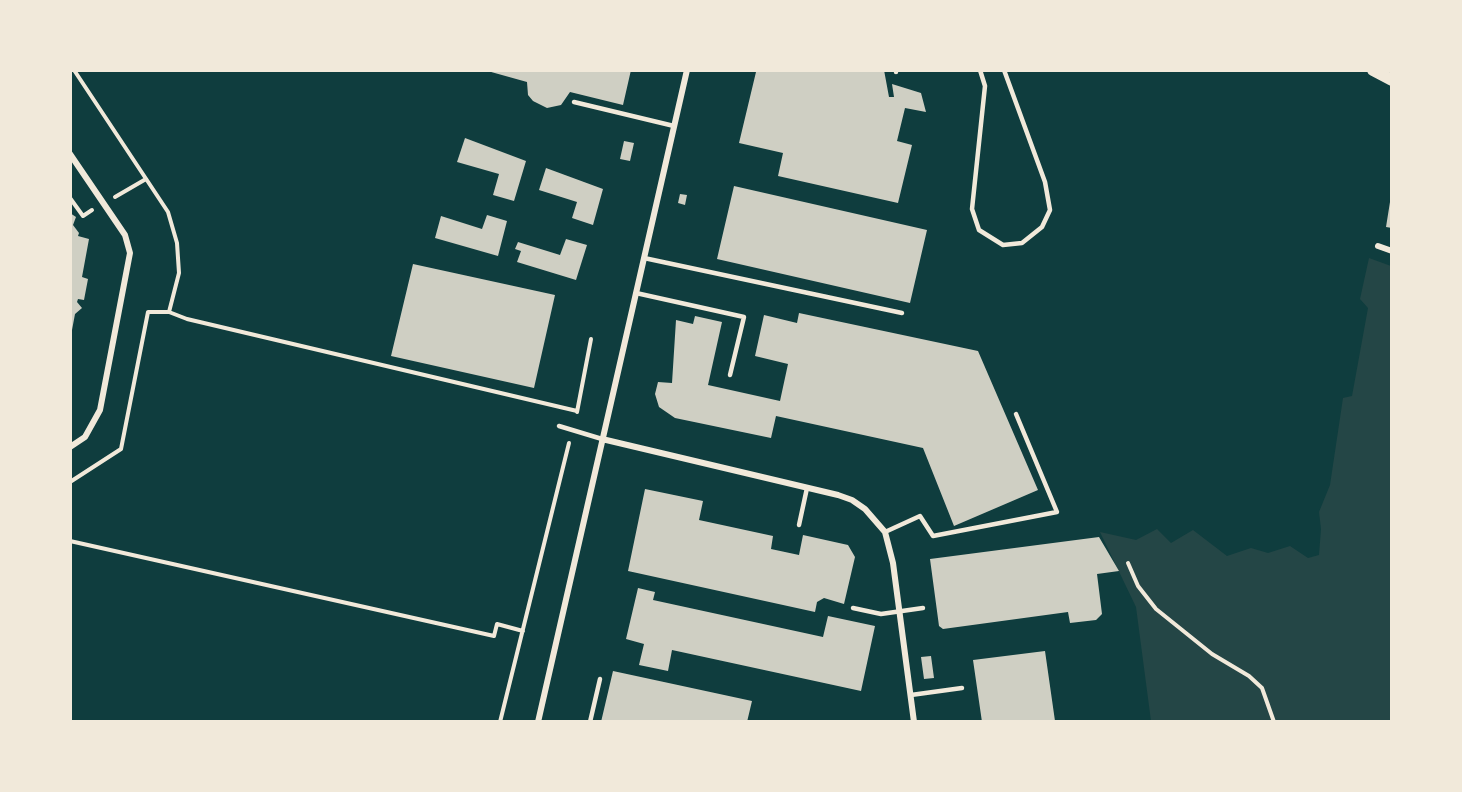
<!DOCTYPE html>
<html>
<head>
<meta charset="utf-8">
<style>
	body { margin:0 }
	#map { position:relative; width:1462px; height:792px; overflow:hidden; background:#0f3d3e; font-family:Montserrat,sans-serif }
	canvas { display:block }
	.frame { position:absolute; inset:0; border:72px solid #f1e9da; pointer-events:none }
</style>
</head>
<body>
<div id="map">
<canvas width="1462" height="792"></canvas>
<div class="frame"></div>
</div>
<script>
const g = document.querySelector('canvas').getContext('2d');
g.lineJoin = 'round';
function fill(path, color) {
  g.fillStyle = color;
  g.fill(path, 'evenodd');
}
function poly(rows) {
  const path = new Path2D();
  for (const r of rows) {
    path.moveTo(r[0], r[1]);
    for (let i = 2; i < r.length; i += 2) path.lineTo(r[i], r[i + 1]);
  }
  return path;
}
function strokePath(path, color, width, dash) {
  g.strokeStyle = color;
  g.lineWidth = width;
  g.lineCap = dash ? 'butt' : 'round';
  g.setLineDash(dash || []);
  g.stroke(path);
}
const green = poly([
	[1369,258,1391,266,1391,721,1151,721,1136,607,1100,532,1136,540,1157,529,1171,543,1193,530,1227,556,1251,548,1268,553,1290,546,1308,558,1319,555,1321,529,1319,512,1330,485,1343,398,1352,396,1368,308,1360,299]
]);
const building = poly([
	[484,70,631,70,623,105,570,92,561,105,547,108,533,101,528,95,527,82],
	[751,70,884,70,889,97,894,97,892,84,921,93,926,112,905,108,897,141,912,145,898,203,778,176,783,153,739,143,756,72],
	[465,138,526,161,514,201,493,195,499,174,457,162],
	[624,141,634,143,630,161,620,159],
	[546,168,603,189,593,225,572,218,577,202,539,190],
	[734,186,927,230,910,303,717,259],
	[680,194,687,195,685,205,678,203],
	[1390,202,1392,202,1392,228,1386,227],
	[70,213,76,217,73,225,79,233,78,236,89,239,82,277,88,279,84,300,78,299,77,302,82,308,75,314,72,330],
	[487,215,507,221,498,256,435,238,441,216,482,229],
	[566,239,587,245,576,280,517,262,521,251,515,249,518,242,560,255],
	[413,264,555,295,534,388,391,356],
	[799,313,978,351,1038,490,954,526,923,448,776,416,771,438,675,418,659,407,655,394,658,382,672,383,676,320,693,324,695,316,722,322,708,385,780,401,788,364,755,356,764,315,797,323],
	[645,489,703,501,699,520,773,536,771,549,799,555,803,535,848,545,855,557,844,604,824,598,817,602,815,612,628,571],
	[1099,537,1119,571,1097,574,1102,614,1096,620,1070,623,1068,612,943,629,939,626,930,559],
	[638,588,655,592,653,600,823,637,828,616,875,626,861,691,672,650,668,671,639,665,644,644,626,639],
	[1045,651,1055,721,982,722,973,660],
	[931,656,934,678,924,679,921,657],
	[613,671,752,701,747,722,601,722]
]);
const path = poly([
	[74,70,168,212,177,243,179,273,169,312,187,319,577,411],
	[115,197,146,179],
	[70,198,83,216,92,210],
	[577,412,591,339],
	[70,482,121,449,148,312,169,312],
	[70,541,494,636,497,624,523,631],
	[1128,563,1138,586,1156,609,1212,654,1249,676,1262,688,1274,722],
	[500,722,569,443]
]);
const service = poly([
	[896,70,896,72],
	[980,70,985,86,972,209,979,230,1003,245,1022,243,1042,227,1050,210,1045,182,1004,70],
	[574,102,674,126],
	[644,258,902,313],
	[636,293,744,317,730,375],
	[559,426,602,439],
	[799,525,807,488],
	[885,532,920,516,933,536,1057,512,1016,414],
	[853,608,881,614,923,608],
	[911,695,962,688],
	[590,722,600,679]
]);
const minor = poly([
	[70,154,125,235,130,253,100,410,85,437,70,447],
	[1378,246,1392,251],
	[602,439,838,495,852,500,865,509,885,532,893,563,914,722],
	[538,722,687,70]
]);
const secondary = poly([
	[1373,70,1392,80]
]);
fill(green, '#244646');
fill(building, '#cfcfc3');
strokePath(path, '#f1e9da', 4);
strokePath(service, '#f1e9da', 4.5);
strokePath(minor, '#f1e9da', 6);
strokePath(secondary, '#f1e9da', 12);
</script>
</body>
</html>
